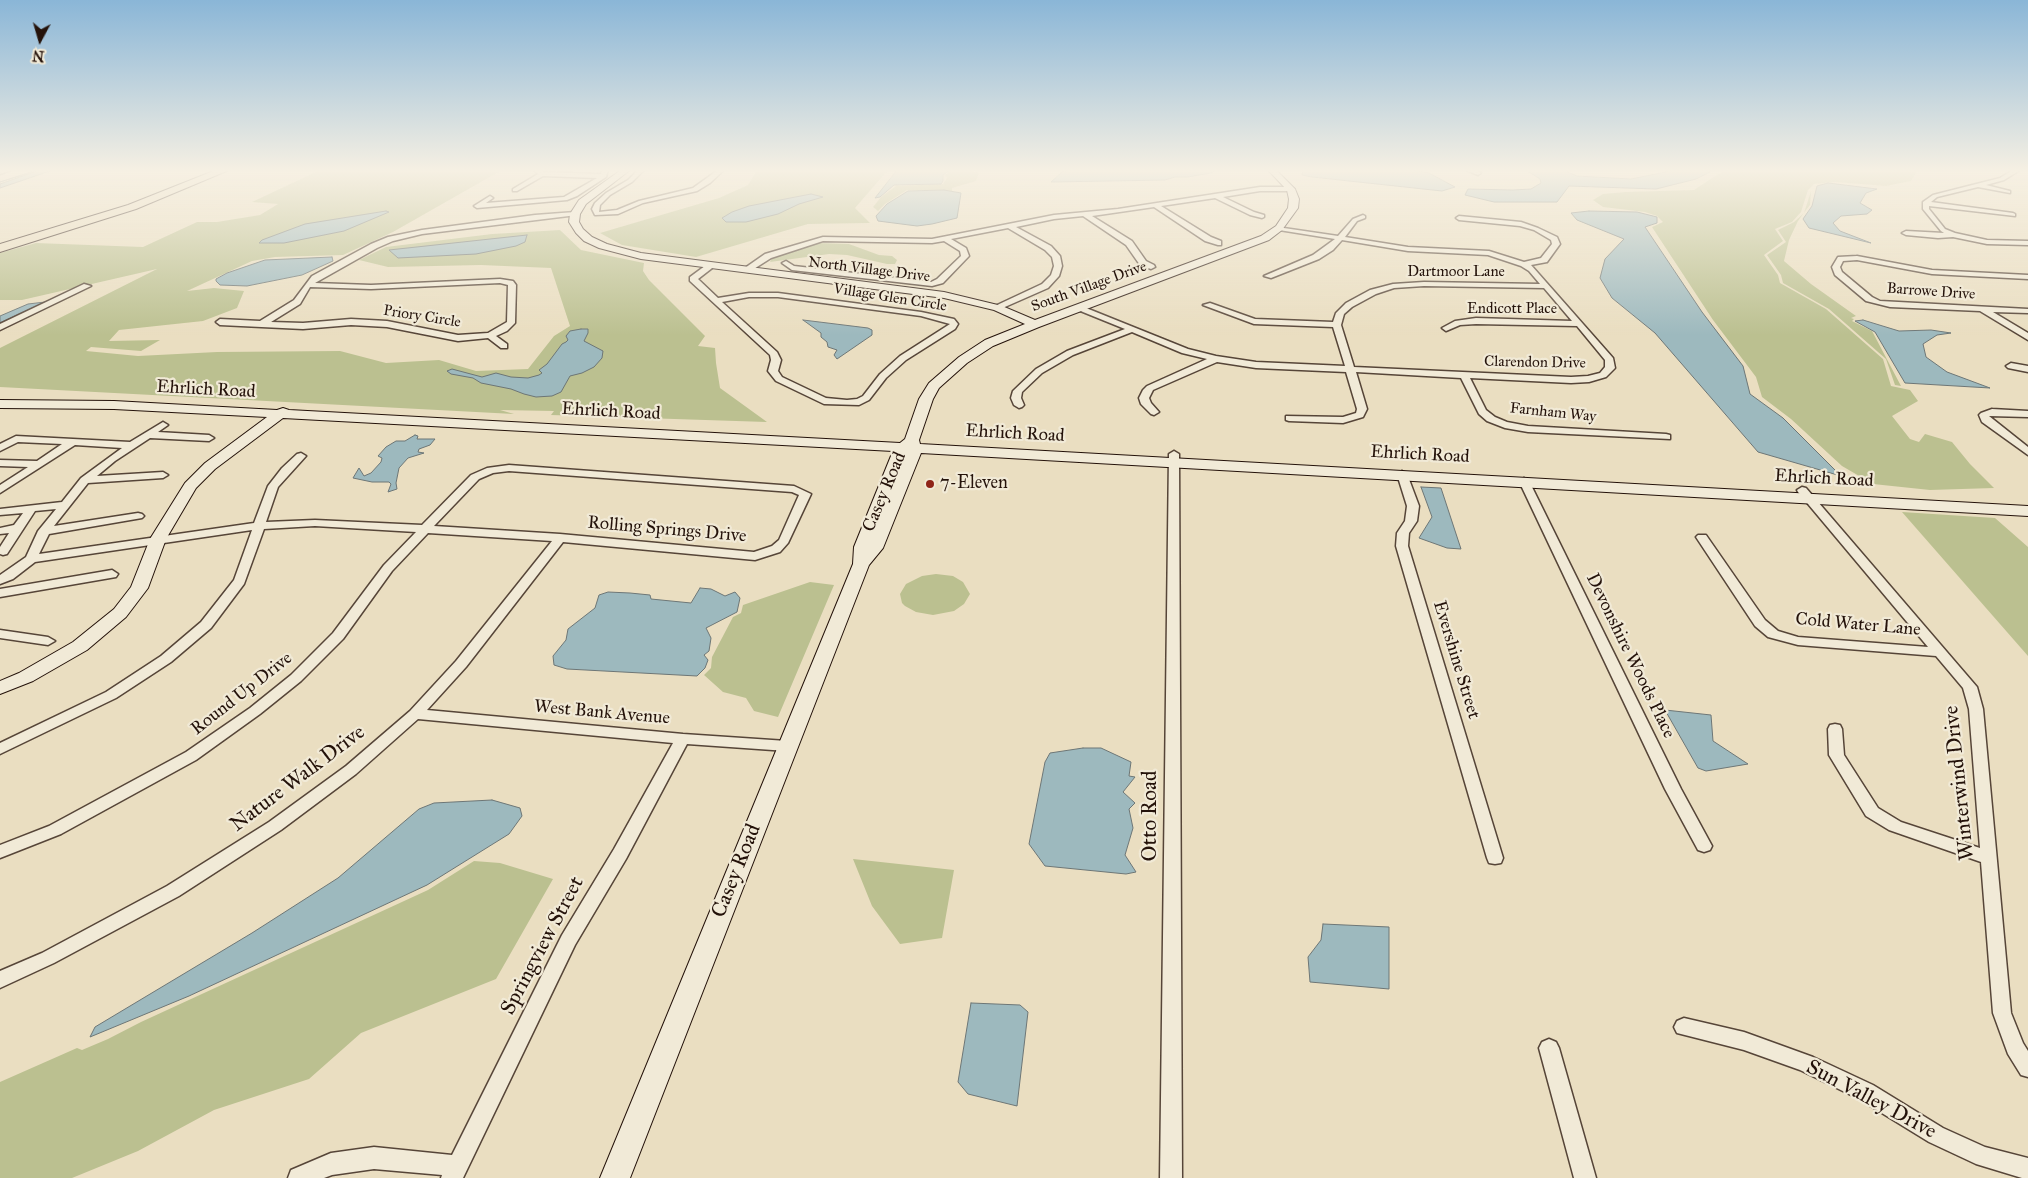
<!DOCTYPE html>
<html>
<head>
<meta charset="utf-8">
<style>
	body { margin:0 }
	#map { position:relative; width:2028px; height:1178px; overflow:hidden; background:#eadec1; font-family:"IM FELL Great Primer",serif }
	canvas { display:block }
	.north { position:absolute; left:15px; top:15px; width:50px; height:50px; -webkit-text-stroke:4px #f1ead7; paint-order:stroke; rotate:186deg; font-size:14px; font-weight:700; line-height:20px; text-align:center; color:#24120a }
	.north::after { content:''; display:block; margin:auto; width:18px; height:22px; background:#24120a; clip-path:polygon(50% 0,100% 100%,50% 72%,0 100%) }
</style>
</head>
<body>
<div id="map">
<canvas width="2028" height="1178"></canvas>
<div class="north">N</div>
</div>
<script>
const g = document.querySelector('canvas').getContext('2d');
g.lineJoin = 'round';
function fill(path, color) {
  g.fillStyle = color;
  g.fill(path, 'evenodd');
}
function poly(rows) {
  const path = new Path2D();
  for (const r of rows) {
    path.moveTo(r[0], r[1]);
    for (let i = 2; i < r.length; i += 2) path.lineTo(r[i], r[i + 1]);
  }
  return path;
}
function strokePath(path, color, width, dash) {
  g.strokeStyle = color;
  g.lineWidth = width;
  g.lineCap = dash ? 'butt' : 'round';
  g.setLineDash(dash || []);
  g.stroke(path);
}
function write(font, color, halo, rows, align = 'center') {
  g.font = font + ' "IM FELL Great Primer",serif';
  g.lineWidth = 4.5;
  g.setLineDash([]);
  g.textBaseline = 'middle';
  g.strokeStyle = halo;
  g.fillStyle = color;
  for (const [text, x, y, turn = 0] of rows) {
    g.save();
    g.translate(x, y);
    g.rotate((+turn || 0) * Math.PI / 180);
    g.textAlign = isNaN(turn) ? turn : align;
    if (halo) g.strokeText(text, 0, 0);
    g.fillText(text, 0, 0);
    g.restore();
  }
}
const green = poly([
	[320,170,502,170,393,232,343,255,275,257,252,261,187,291,214,288,244,291,237,308,203,321,119,330,109,341,160,340,141,351,91,347,86,351,138,356,217,352,340,351,386,363,439,360,476,371,528,369,554,336,570,326,551,268,481,265,388,267,359,260,386,247,492,234,560,230,581,250,644,263,643,271,649,280,705,336,698,346,715,348,716,363,720,388,767,422,551,415,554,411,500,410,514,414,0,387,0,348,157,269,22,300,0,300,0,253,36,243,143,247,197,222,217,222,260,215,278,204,252,202],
	[757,170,888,170,855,208,870,223,808,224,696,257,622,245,600,233,719,198,748,185],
	[952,170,970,170,979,173,976,181,952,188,952,191,907,190,885,204,878,211,873,207,881,197,896,186,943,184,947,178,945,175],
	[1730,170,1918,170,1911,181,1886,186,1835,182,1814,184,1808,190,1801,212,1792,222,1775,229,1783,241,1764,255,1778,275,1780,283,1826,309,1883,359,1891,386,1910,390,1918,401,1892,416,1910,439,1919,442,1925,434,1952,442,1970,464,1994,488,1930,490,1873,484,1842,466,1791,419,1762,397,1756,377,1713,320,1652,227,1663,222,1657,216,1645,212,1603,207,1593,200,1603,194,1626,192,1694,190,1718,174],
	[1811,191,1810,205,1806,210,1798,221,1789,240,1784,261,1811,284,1856,316,1851,318,1854,319,1852,321,1872,331,1901,386,1895,385,1886,359,1829,309,1783,283,1781,275,1767,255,1786,242,1778,230,1794,222,1804,213],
	[818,243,849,244,879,255,892,256,897,260,895,264,887,264,847,255,829,254,770,262,772,258],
	[1902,512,1995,518,2028,547,2028,656],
	[936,574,953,576,963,582,970,594,964,604,954,611,933,615,916,612,905,606,902,603,900,594,906,584,922,576],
	[810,582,834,585,778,717,754,711,746,698,723,692,704,675,711,668,712,657,733,617,741,613,743,605],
	[853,859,954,870,942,938,900,944,872,906],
	[474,861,500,863,553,879,496,979,361,1033,309,1079,214,1110,138,1151,72,1178,0,1178,0,1082,77,1048,82,1050,108,1039,141,1022,428,890]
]);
const water = poly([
	[36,170,53,170,0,188,0,184,37,171,0,182,36,170],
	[897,170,950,170,943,175,943,181,941,184,894,185,880,197,875,198,897,170],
	[1070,170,1216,170,1211,173,1188,177,1175,177,1165,180,1051,182,1062,172,1070,170],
	[1303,170,1412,170,1429,173,1455,187,1442,191,1312,177,1302,175,1303,170],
	[1526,170,1563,170,1577,176,1631,179,1675,170,1708,170,1710,172,1696,179,1656,189,1569,186,1557,202,1494,202,1465,195,1468,189,1513,190,1531,189,1541,183,1540,179,1526,170],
	[1828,183,1877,189,1866,193,1860,203,1872,210,1867,214,1841,216,1833,223,1840,231,1871,243,1809,228,1803,219,1812,206,1817,186,1828,183],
	[944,190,961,193,957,218,932,224,917,226,878,221,876,216,887,204,908,191,944,190],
	[811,194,823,197,799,204,778,214,746,222,726,222,722,218,732,212,749,206,811,194],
	[386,211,389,212,344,231,284,243,259,243,262,240,305,224,386,211],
	[1589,211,1637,212,1657,217,1657,223,1645,227,1702,312,1743,366,1750,394,1783,418,1841,476,1758,452,1655,333,1612,298,1600,278,1605,259,1624,239,1577,220,1571,213,1589,211],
	[527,235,525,242,516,246,476,254,398,258,389,250,527,235],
	[332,257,333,261,302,275,247,286,220,285,216,281,216,279,227,273,265,260,332,257],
	[45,302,17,315,0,323,0,316,28,304,45,302],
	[803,320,868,328,872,330,872,335,837,359,834,355,837,350,828,347,827,342,821,337,821,333,803,320],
	[1863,320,1899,331,1931,330,1951,333,1937,335,1923,344,1926,357,1947,372,1990,388,1905,383,1875,332,1855,321,1863,320],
	[581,329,588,329,588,333,584,341,603,351,602,358,594,367,582,373,570,376,561,392,552,396,536,397,524,394,511,389,481,383,473,378,451,374,447,371,452,369,482,377,496,373,511,377,528,378,539,375,542,373,539,370,547,364,562,344,566,342,568,340,566,336,570,331,581,329],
	[415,435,418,436,417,439,435,439,430,445,419,449,418,452,424,453,408,458,399,468,396,483,397,489,388,492,391,484,389,482,372,482,353,478,359,468,364,476,371,473,381,462,382,458,378,456,386,447,396,441,405,441,415,435],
	[1421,487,1441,488,1461,549,1447,548,1419,538,1432,517,1421,487],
	[700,588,711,589,725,596,735,592,740,598,737,612,706,628,711,638,709,651,704,655,708,660,705,668,697,676,567,669,554,665,553,656,566,640,568,629,595,608,599,595,608,592,630,593,650,595,651,599,691,603,700,588],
	[1665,710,1711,715,1713,741,1748,764,1706,771,1698,768,1665,710],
	[1083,748,1101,748,1131,762,1129,776,1135,777,1123,792,1135,803,1129,809,1133,828,1125,855,1136,872,1126,874,1045,866,1029,844,1045,762,1050,753,1083,748],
	[492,800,520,808,522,816,509,834,427,885,189,996,90,1037,95,1027,252,933,338,878,419,809,434,803,492,800],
	[1323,924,1389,927,1389,989,1310,982,1308,957,1321,940,1323,924],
	[971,1003,1020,1005,1028,1012,1017,1106,968,1094,958,1082,971,1003]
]);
const street = poly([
	[0,170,11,170,0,174,0,170],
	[534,170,540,170,544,172,601,174,602,170,608,170,606,177,577,196,567,200,477,208,474,206,490,196,493,198,486,203,564,197,597,178,543,176,517,191,513,191,513,189,538,174,534,170],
	[638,170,644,170,632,182,610,195,600,205,599,212,617,210,639,201,693,188,718,170,724,170,710,183,697,191,643,203,618,214,595,215,592,209,595,203,606,193,628,180,638,170],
	[1466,170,1474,170,1481,173,1478,175,1466,170],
	[2013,170,2020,170,2004,180,1986,185,2010,191,2010,193,1978,187,1937,197,1931,202,2013,213,2015,214,2015,216,1929,206,1929,209,1945,229,1955,233,1987,240,2028,241,2028,245,1987,244,1953,237,1938,238,1906,235,1902,233,1906,231,1944,233,1941,231,1923,209,1923,202,1933,195,2000,178,2013,170],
	[1260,187,1291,187,1294,189,1291,191,1260,191,1223,197,1254,212,1264,215,1264,217,1262,218,1250,215,1215,198,1161,206,1211,237,1221,241,1221,245,1218,245,1205,241,1154,207,1092,216,1132,241,1146,261,1154,265,1155,267,1151,269,1140,265,1126,245,1083,216,1054,219,1016,227,1051,246,1060,256,1062,266,1059,276,1048,288,998,310,994,308,995,306,1042,284,1051,275,1054,266,1052,257,1045,250,1008,228,951,239,966,248,969,256,943,283,932,286,792,270,782,263,786,261,794,266,931,282,937,279,961,256,960,251,944,241,932,243,823,241,771,258,749,272,742,270,765,254,823,237,932,239,1054,215,1118,209,1260,187],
	[575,212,577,213,577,215,422,234,393,241,377,248,315,283,371,285,500,279,513,281,516,285,515,323,507,331,496,336,507,344,507,348,501,348,488,338,458,341,387,327,351,325,303,329,220,325,216,322,220,319,260,321,294,300,312,276,371,244,388,237,422,230,535,215,575,212],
	[500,283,508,285,507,322,488,333,458,335,387,321,351,319,303,323,271,322,300,304,310,287,371,289,500,283],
	[1363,215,1365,216,1365,218,1357,221,1345,237,1408,247,1489,251,1524,262,1541,258,1552,244,1551,240,1534,230,1520,226,1459,220,1456,218,1459,216,1521,222,1538,228,1557,237,1560,244,1547,262,1531,265,1613,358,1615,368,1606,377,1589,382,1571,383,1470,378,1486,410,1495,417,1507,422,1528,426,1666,434,1670,435,1670,439,1528,432,1505,428,1487,421,1479,414,1461,378,1356,372,1367,409,1363,417,1343,423,1289,421,1286,420,1286,416,1343,417,1356,413,1357,409,1346,372,1256,368,1217,362,1153,390,1149,398,1151,403,1159,412,1154,415,1151,414,1141,404,1139,398,1143,390,1147,386,1207,359,1182,353,1132,332,1073,355,1042,373,1022,392,1021,398,1024,405,1022,407,1019,408,1014,405,1011,398,1013,391,1036,369,1067,351,1125,329,1078,310,1077,308,1081,306,1188,349,1216,356,1256,362,1345,366,1333,327,1254,324,1203,305,1210,303,1255,319,1333,322,1336,313,1346,303,1370,290,1393,284,1424,282,1540,284,1529,271,1521,266,1488,255,1408,251,1342,240,1333,250,1319,259,1271,278,1264,276,1313,255,1335,239,1279,230,1277,229,1277,227,1338,236,1353,219,1363,215],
	[1424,286,1544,288,1572,321,1476,318,1455,321,1442,328,1446,331,1460,325,1476,324,1577,326,1605,360,1605,367,1600,373,1588,376,1571,377,1354,367,1341,325,1344,314,1352,307,1376,294,1394,288,1424,286],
	[1857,256,1932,270,2028,275,2028,279,1932,274,1857,260,1843,261,1840,267,1842,272,1872,297,1880,301,2028,309,2028,313,1993,312,2028,333,2028,340,1980,311,1890,307,1866,301,1835,275,1832,267,1838,257,1857,256],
	[709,263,716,265,698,279,718,298,749,293,778,293,921,312,954,319,958,324,955,329,906,360,886,378,869,400,859,405,824,404,776,381,768,371,771,360,770,355,690,281,690,277,709,263],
	[749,297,778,297,921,316,950,324,900,356,880,374,863,396,857,399,847,400,826,398,782,377,778,371,781,360,777,352,722,302,749,297],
	[84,284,91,286,0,330,0,324,84,284],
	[2011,363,2028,366,2028,372,2008,368,2006,366,2011,363],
	[1992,409,2028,411,2028,417,1989,416,2028,447,2028,455,1982,422,1979,415,1981,413,1992,409],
	[163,422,168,425,158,432,209,435,214,438,209,441,150,438,115,461,97,476,163,472,168,475,163,478,88,483,54,526,138,513,142,514,144,516,142,518,49,534,39,554,254,523,268,486,282,468,297,454,301,453,306,456,278,487,266,522,315,520,422,525,471,475,487,468,509,465,794,486,811,494,788,543,780,552,755,560,563,542,466,667,427,710,683,734,787,741,792,742,794,746,792,750,787,751,687,744,626,859,575,945,463,1178,441,1178,442,1175,374,1169,332,1175,324,1178,288,1178,291,1170,331,1153,374,1147,452,1155,562,935,614,849,673,743,418,719,356,774,281,830,179,896,54,963,0,988,0,971,42,953,167,886,269,822,346,766,410,711,456,661,552,541,428,533,392,571,343,639,301,681,260,714,196,760,61,834,0,858,0,845,49,826,186,752,250,708,291,675,333,633,384,565,416,532,315,526,264,529,244,584,211,628,171,662,116,698,0,754,0,743,106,692,161,656,201,622,234,580,252,530,35,562,13,579,0,584,0,575,26,557,38,531,56,509,35,511,7,554,3,555,0,554,0,547,9,533,0,534,0,528,14,525,23,513,0,515,0,509,62,502,81,478,122,448,75,445,0,493,0,485,28,467,0,466,0,460,37,461,62,444,18,442,0,451,0,444,16,436,130,442,163,422],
	[509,471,792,492,799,495,779,540,772,546,754,552,560,534,434,526,479,479,493,473,509,471],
	[1174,451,1179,454,1182,1178,1160,1178,1169,454,1174,451],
	[1402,471,1407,474,1419,506,1417,521,1409,533,1408,546,1503,858,1501,863,1495,864,1489,863,1487,858,1396,546,1397,533,1405,521,1407,506,1397,474,1402,471],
	[1524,478,1529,481,1681,789,1712,846,1710,850,1704,852,1698,850,1665,789,1519,481,1524,478],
	[1802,487,1806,488,1977,687,1983,709,2011,1013,2023,1043,2028,1051,2028,1077,2021,1075,2008,1054,1993,1013,1981,862,1889,830,1866,816,1829,755,1828,729,1830,725,1835,724,1840,725,1842,729,1844,755,1878,808,1901,822,1980,848,1969,709,1963,688,1936,656,1798,645,1768,637,1755,626,1696,537,1698,535,1706,535,1765,620,1778,631,1798,637,1928,647,1798,492,1797,490,1802,487],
	[112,570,118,574,116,577,0,597,0,589,112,570],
	[0,630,48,637,55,641,48,645,0,638,0,630],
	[1684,1018,1744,1032,1813,1057,1873,1085,1943,1128,1985,1147,2028,1158,2028,1178,2022,1178,1976,1164,1929,1142,1859,1099,1800,1070,1744,1050,1677,1033,1674,1027,1677,1021,1684,1018],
	[1549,1039,1556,1042,1559,1048,1596,1178,1574,1178,1539,1048,1542,1042,1549,1039]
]);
const secondary = poly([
	[621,170,630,170,586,204,580,214,579,222,583,229,592,237,607,244,641,253,944,292,1002,306,1035,320,1261,236,1276,226,1288,208,1289,199,1287,190,1268,170,1276,170,1295,189,1299,199,1298,208,1282,230,1269,240,1039,327,993,346,967,363,939,388,933,399,919,440,920,444,2028,506,2028,516,921,453,883,548,869,565,630,1178,600,1178,853,564,854,547,893,451,283,418,215,469,196,488,166,539,148,588,126,617,87,650,33,681,0,694,0,681,19,673,73,642,114,609,131,587,150,539,185,483,205,463,267,417,114,409,0,408,0,400,114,401,277,410,283,408,289,410,900,443,905,439,919,399,929,383,959,357,985,340,1025,324,994,310,944,298,641,259,599,248,584,241,576,233,569,222,570,214,579,200,621,170]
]);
const primary = poly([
	[216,170,229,170,136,209,0,252,0,244,128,205,216,170]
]);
const markers = [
	[930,484,5,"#8f2418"]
];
const farStreetnames = [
	["North Village Drive",869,270,7],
	["Dartmoor Lane",1456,272],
	["South Village Drive",1089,287,-20],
	["Barrowe Drive",1931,292,4],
	["Village Glen Circle",890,298,9],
	["Endicott Place",1512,309],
	["Priory Circle",422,317,9],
	["Clarendon Drive",1535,363,1],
	["Farnham Way",1553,413,6]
];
const streetNames = [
	["Ehrlich Road",206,390,3],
	["Ehrlich Road",611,412,3],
	["Ehrlich Road",1015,434,3],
	["Ehrlich Road",1420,455,3],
	["Ehrlich Road",1824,479,3],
	["Casey Road",885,492,-67],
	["Rolling Springs Drive",667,530,5],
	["Cold Water Lane",1858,625,5],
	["Devonshire Woods Place",1630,656,64],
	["Evershine Street",1456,660,73],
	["Round Up Drive",242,694,-38],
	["West Bank Avenue",602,713,5]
];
const poiNames = [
	["7-Eleven",940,484]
];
const nearStreetnames = [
	["Nature Walk Drive",298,779,-37],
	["Winterwind Drive",1960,783,-96],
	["Otto Road",1151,816,-90],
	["Casey Road",737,871,-68],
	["Springview Street",543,946,-62],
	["Sun Valley Drive",1871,1100,28]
];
fill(green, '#bbc090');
fill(water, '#9db9be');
strokePath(water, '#6d7676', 1);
strokePath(street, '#564538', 3);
strokePath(secondary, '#24120a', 2);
strokePath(primary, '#24120a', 2);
fill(street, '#f1ead7');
fill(secondary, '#f1ead7');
fill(primary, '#eadec1');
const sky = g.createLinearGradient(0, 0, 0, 335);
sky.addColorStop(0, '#8ab6d7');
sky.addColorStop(0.51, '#f6f0e3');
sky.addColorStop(1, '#f6f0e300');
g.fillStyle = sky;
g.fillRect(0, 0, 2028, 335);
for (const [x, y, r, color] of markers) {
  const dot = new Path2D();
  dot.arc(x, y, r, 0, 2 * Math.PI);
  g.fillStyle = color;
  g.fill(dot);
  strokePath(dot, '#f1ead7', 2);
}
write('15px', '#24120a', '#f1ead7', farStreetnames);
write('18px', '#24120a', '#f1ead7', streetNames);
write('18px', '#24120a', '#f1ead7', poiNames, 'left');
write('21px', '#24120a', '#f1ead7', nearStreetnames);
</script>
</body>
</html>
